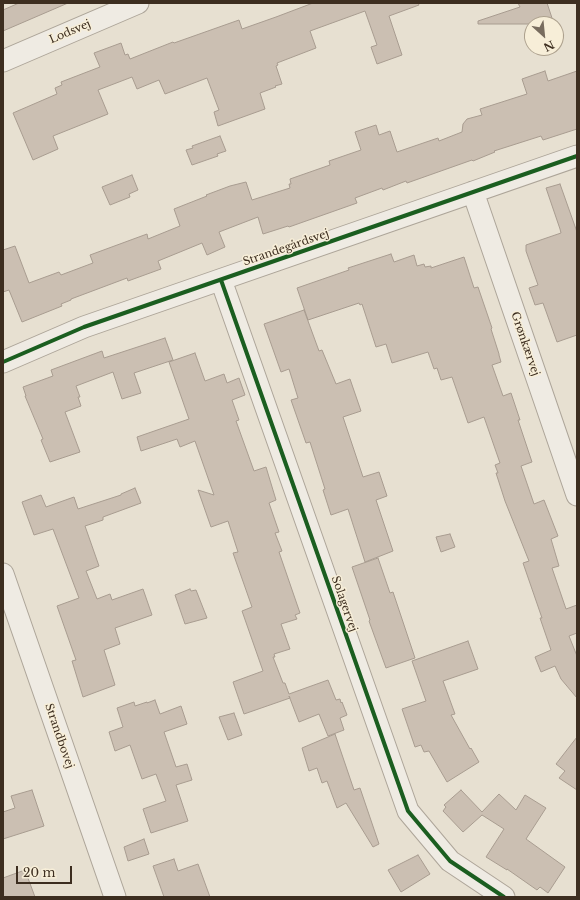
<!DOCTYPE html>
<html>
<head>
<meta charset="utf-8">
<style>
	body { margin:0 }
	#map { position:relative; width:580px; height:900px; overflow:hidden; background:#e7e0d1; font-family:"Libre Baskerville",serif }
	canvas { display:block }
	.frame { position:absolute; inset:0; border:4px solid #3d2e20; pointer-events:none }
	.north { position:absolute; left:524px; top:16px; width:40px; height:40px; box-sizing:border-box; background:#f7eed8; border:1px solid #ada18e; border-radius:50%; rotate:153deg; font-size:11px; font-weight:700; line-height:16px; text-align:center; color:#3d2e20 }
	.north::after { content:''; display:block; margin:auto; width:14px; height:18px; background:#786c5e; clip-path:polygon(50% 0,100% 100%,50% 72%,0 100%) }
	.scale { position:absolute; left:16px; top:866px; width:56px; height:18px; box-sizing:border-box; border:2px solid #3d2e20; border-top:0; padding-left:5px; font-size:12px; line-height:14px; white-space:nowrap; color:#3d2e20; -webkit-text-stroke:3px #f7eed8; paint-order:stroke }
</style>
</head>
<body>
<div id="map">
<canvas width="580" height="900"></canvas>
<div class="frame"></div>
<div class="north">N</div>
<div class="scale">20 m</div>
</div>
<script>
const g = document.querySelector('canvas').getContext('2d');
g.lineJoin = 'round';
function fill(path, color) {
  g.fillStyle = color;
  g.fill(path, 'evenodd');
}
function poly(rows) {
  const path = new Path2D();
  for (const r of rows) {
    path.moveTo(r[0], r[1]);
    for (let i = 2; i < r.length; i += 2) path.lineTo(r[i], r[i + 1]);
  }
  return path;
}
function strokePath(path, color, width, dash) {
  g.strokeStyle = color;
  g.lineWidth = width;
  g.lineCap = dash ? 'butt' : 'round';
  g.setLineDash(dash || []);
  g.stroke(path);
}
function write(font, color, halo, rows, align = 'center') {
  g.font = font + ' "Libre Baskerville",serif';
  g.lineWidth = 3;
  g.setLineDash([]);
  g.textBaseline = 'middle';
  g.strokeStyle = halo;
  g.fillStyle = color;
  for (const [text, x, y, turn = 0] of rows) {
    g.save();
    g.translate(x, y);
    g.rotate((+turn || 0) * Math.PI / 180);
    g.textAlign = isNaN(turn) ? turn : align;
    if (halo) g.strokeText(text, 0, 0);
    g.fillText(text, 0, 0);
    g.restore();
  }
}
const building = poly([
	[19,3,68,3,3,31,3,10,19,3],
	[313,3,418,3,419,5,389,16,402,55,377,64,371,47,377,45,365,11,310,31,316,48,277,63,278,65,276,66,282,84,275,86,276,87,260,93,265,109,218,126,214,112,219,110,207,78,165,94,159,80,137,89,132,77,98,90,108,114,53,136,58,149,33,160,13,113,57,94,55,88,62,85,61,82,100,67,94,53,121,43,125,55,128,54,130,59,173,42,174,43,239,20,242,29,276,17,313,3],
	[518,3,547,3,554,24,478,24,478,21,520,7,518,3],
	[545,71,548,81,577,71,577,129,543,140,541,136,494,151,495,152,473,161,472,160,407,183,406,181,383,190,382,188,355,198,357,203,289,227,288,226,263,234,258,217,219,232,225,247,207,255,202,243,158,261,161,269,128,281,127,278,71,299,71,300,61,304,62,306,22,322,9,290,3,292,3,250,15,246,29,283,59,272,61,275,93,263,90,255,147,234,148,239,180,226,174,209,207,196,206,195,230,186,246,182,252,200,290,188,289,184,291,184,290,179,330,165,329,161,361,150,355,132,376,125,379,135,390,131,397,152,438,138,439,141,462,132,463,124,467,119,482,115,480,109,527,94,522,79,545,71],
	[220,136,226,151,217,154,218,156,192,165,186,150,193,148,192,146,220,136],
	[132,175,138,190,129,194,130,197,110,205,102,187,132,175],
	[560,184,577,232,577,335,557,342,543,303,535,305,529,288,538,285,526,251,526,245,561,233,560,229,546,188,560,184],
	[391,254,394,262,414,255,417,266,424,264,425,267,431,266,431,268,464,257,474,288,478,287,492,328,491,329,499,354,499,355,501,362,492,365,503,396,511,393,520,420,518,420,532,462,521,466,534,504,544,500,558,536,551,539,559,566,552,568,566,609,577,605,577,633,569,636,577,656,577,698,561,679,555,666,541,672,535,657,551,650,540,618,542,618,523,563,529,561,505,501,496,473,498,473,495,465,500,463,484,417,468,423,452,377,441,380,437,368,434,369,428,352,392,363,386,344,376,347,362,304,360,305,359,303,308,320,297,288,349,270,348,268,391,254],
	[304,310,319,351,322,350,336,384,350,379,361,411,343,417,363,477,379,472,387,496,376,500,393,551,365,562,348,509,331,515,323,490,325,489,310,442,306,443,291,400,298,398,289,369,281,372,264,324,304,310],
	[165,338,173,360,134,373,141,393,122,399,113,372,76,386,80,397,78,397,81,406,65,412,80,452,50,462,41,440,43,439,25,396,26,396,23,387,53,376,51,370,102,351,104,358,165,338],
	[195,353,205,381,224,374,227,383,239,378,245,395,232,400,239,420,236,421,254,471,266,467,276,500,269,503,279,532,275,533,282,551,279,552,300,613,295,615,297,619,281,624,290,649,274,654,275,657,273,657,283,683,285,683,289,694,328,680,336,700,340,699,341,703,342,702,347,715,340,718,344,730,328,736,319,714,299,722,289,696,290,698,244,714,233,682,263,671,242,611,252,607,233,553,238,552,228,521,211,527,198,490,214,495,195,441,180,447,177,439,141,451,137,437,189,419,169,362,195,353],
	[135,488,141,503,103,517,103,520,85,526,99,566,86,571,97,599,110,594,112,600,143,589,152,615,115,628,120,644,104,650,115,685,83,697,72,661,76,660,57,606,79,598,53,529,34,535,22,502,41,495,46,507,74,497,78,509,121,495,121,494,135,488],
	[450,534,455,547,441,552,436,537,450,534],
	[378,558,390,593,393,592,415,658,386,668,369,621,370,620,352,567,378,558],
	[190,589,191,591,196,590,207,618,185,624,175,595,190,589],
	[468,641,478,669,443,681,455,714,451,715,470,749,471,748,479,762,447,782,429,751,424,752,421,745,415,747,402,709,426,701,412,661,468,641],
	[155,700,160,714,181,706,187,724,164,732,176,767,187,764,192,780,176,785,188,821,151,833,143,809,166,801,156,774,142,779,130,745,115,751,109,732,123,727,117,708,134,702,135,706,147,702,147,703,155,700],
	[234,713,242,735,228,740,219,717,234,713],
	[335,734,354,790,360,788,379,844,373,847,346,803,337,808,327,781,322,783,317,768,309,771,302,748,335,734],
	[577,737,577,790,559,778,565,771,556,764,577,737],
	[32,790,44,826,3,839,3,812,15,808,11,796,32,790],
	[461,790,482,812,499,794,516,810,525,795,546,808,526,839,565,867,548,893,540,887,537,890,507,869,507,870,486,857,504,829,482,815,463,832,443,811,446,807,444,805,461,790],
	[144,839,149,854,128,861,124,847,144,839],
	[418,855,430,874,401,892,388,870,418,855],
	[174,859,178,871,198,864,210,897,164,897,153,866,174,859],
	[25,870,35,897,3,897,3,878,25,870]
]);
const street = poly([
	[3,61,138,3],
	[473,192,577,495],
	[221,280,408,811,450,861,504,897],
	[3,362,84,327,577,156],
	[3,574,115,897]
]);
const cycleway = poly([
	[221,280,408,811,450,861,504,897],
	[3,362,84,327,577,156]
]);
const streetNames = [
	["Lodsvej",70,32,-23],
	["Strandegårdsvej",286,248,-19],
	["Grønkærvej",525,344,71],
	["Solagervej",344,604,71],
	["Strandbovej",59,736,71]
];
fill(building, '#cbbfb2');
strokePath(building, '#a89c90', 1);
strokePath(street, '#ada599', 23);
strokePath(street, '#efebe3', 21);
strokePath(cycleway, '#1b5e20', 4);
write('11px', '#3d2e20', '#f7eed8', streetNames);
</script>
</body>
</html>
